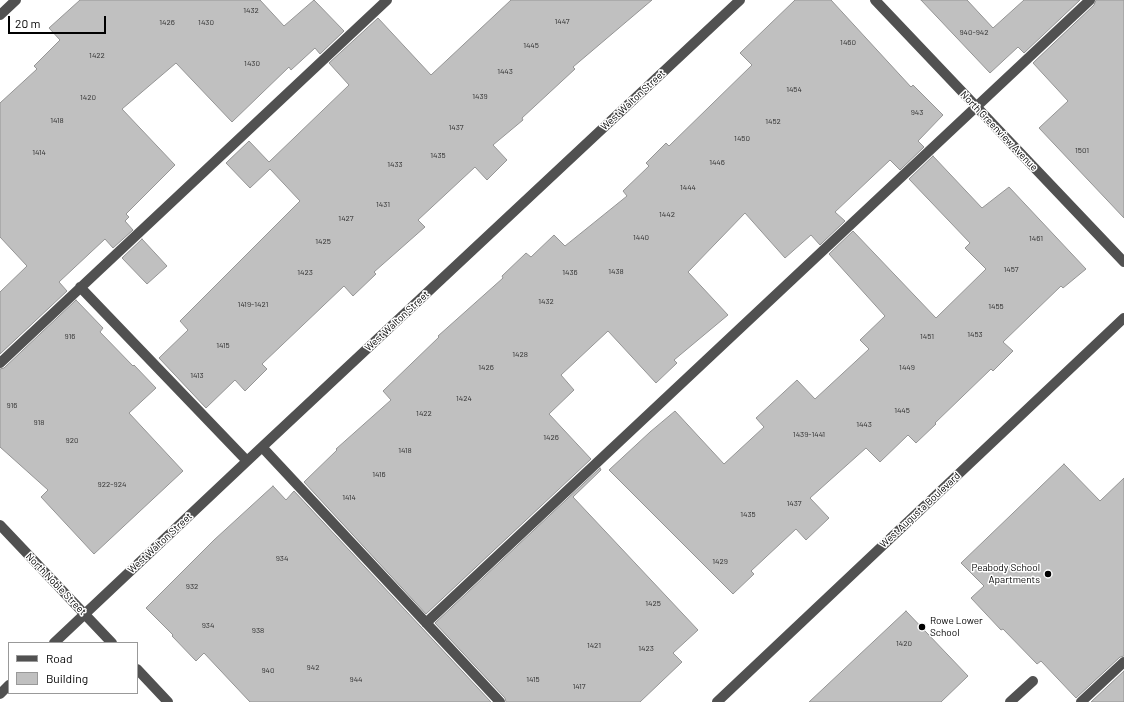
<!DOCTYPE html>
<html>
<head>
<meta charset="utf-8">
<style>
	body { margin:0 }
	#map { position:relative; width:1124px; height:702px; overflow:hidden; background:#fff; font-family:Barlow,sans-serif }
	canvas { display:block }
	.legend { position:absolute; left:8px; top:642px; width:130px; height:52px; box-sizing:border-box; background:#fff; border:1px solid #999; margin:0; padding:5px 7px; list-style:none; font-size:12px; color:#000 }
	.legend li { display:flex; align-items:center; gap:8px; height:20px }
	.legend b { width:20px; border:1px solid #999 }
	.scale { position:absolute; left:8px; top:16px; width:98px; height:18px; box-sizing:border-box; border:2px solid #000; border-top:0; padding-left:5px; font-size:12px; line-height:14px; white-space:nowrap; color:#000; -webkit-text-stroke:3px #fff; paint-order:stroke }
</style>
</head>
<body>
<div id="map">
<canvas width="1124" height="702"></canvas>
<ul class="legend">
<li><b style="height:5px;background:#515151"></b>Road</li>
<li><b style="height:11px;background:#c0c0c0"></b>Building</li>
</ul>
<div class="scale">20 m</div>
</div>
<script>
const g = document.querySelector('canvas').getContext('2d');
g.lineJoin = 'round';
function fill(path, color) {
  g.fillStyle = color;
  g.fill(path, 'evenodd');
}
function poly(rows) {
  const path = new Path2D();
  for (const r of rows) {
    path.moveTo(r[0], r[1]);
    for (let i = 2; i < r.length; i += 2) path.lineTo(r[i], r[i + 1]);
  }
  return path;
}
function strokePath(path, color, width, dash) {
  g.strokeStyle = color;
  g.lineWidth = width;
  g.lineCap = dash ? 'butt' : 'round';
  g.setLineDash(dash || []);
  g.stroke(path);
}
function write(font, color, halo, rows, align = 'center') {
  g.font = font + ' Barlow,sans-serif';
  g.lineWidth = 3;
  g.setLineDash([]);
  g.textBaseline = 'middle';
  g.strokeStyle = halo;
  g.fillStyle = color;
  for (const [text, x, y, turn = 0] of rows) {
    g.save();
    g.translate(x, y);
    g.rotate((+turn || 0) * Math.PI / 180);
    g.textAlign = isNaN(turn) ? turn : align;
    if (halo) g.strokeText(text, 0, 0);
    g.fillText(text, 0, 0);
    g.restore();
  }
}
const building = poly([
	[80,0,260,0,284,26,314,0,344,31,320,54,315,48,291,70,289,67,232,122,176,63,122,109,175,165,126,214,129,217,125,221,133,230,113,248,105,239,59,282,67,291,0,354,0,292,27,266,0,237,0,103,37,69,34,66,60,40,49,28,80,0],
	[511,0,652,0,573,67,575,69,522,118,523,120,493,145,507,160,487,180,475,167,418,220,425,227,374,272,376,274,353,296,344,286,262,364,267,369,245,391,235,380,206,408,159,358,188,330,180,321,300,201,270,169,250,188,226,163,249,141,269,162,349,85,329,63,378,18,431,75,511,0],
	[795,0,831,0,911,87,913,85,943,115,918,141,924,147,900,170,890,160,835,212,845,221,820,245,811,235,785,258,745,213,688,272,728,315,674,360,677,363,656,383,608,331,561,375,574,390,549,414,591,459,426,614,304,482,337,450,336,449,391,400,383,391,439,337,438,336,503,278,502,276,526,253,531,257,554,235,565,246,627,196,623,191,649,166,646,163,666,143,669,146,752,65,740,53,795,0],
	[921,0,967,0,993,28,1024,0,1080,0,1024,53,1018,47,990,73,921,0],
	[1096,0,1124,0,1124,218,1039,128,1068,101,1033,63,1094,5,1096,0],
	[933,156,982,208,1009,187,1086,269,1063,288,1061,286,1003,342,1013,351,993,371,991,369,935,423,936,424,916,443,908,435,880,462,866,448,810,498,829,518,806,540,796,529,751,571,754,574,733,594,609,470,650,432,675,411,724,464,764,427,756,418,797,380,815,399,869,349,860,340,885,316,829,254,853,231,936,318,986,269,965,248,970,243,909,179,933,156],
	[142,239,167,266,147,284,122,258,142,239],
	[76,300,103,328,100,332,133,366,134,365,156,388,129,413,183,471,94,554,41,497,48,490,0,447,0,369,4,368,76,300],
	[1064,464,1100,501,1124,478,1124,656,1120,657,1076,698,1041,661,1037,664,1003,629,1001,630,971,598,984,586,961,563,1064,464],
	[600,468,601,470,573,497,698,630,673,653,682,662,640,702,506,702,505,698,435,623,600,468],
	[273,486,286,500,294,491,491,702,250,702,204,653,196,661,172,636,173,635,146,608,214,540,273,486],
	[906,611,968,676,941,702,809,702,906,611],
	[1124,671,1124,702,1091,702,1124,671]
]);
const minor = poly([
	[875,0,1124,262],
	[0,15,16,0],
	[80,287,247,461],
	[0,363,387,0],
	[262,447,500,702],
	[0,525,112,643],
	[426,623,1090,0],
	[54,643,262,447,740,0],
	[137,669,168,702],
	[0,694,9,685],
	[717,702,1124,318],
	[1010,702,1033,681],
	[1081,702,1124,662]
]);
const markers = [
	[1048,574,4,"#000"],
	[922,627,4,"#000"]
];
const numberNames = [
	["1432",251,10],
	["1447",562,21],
	["1426",167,22],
	["1430",206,22],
	["940-942",974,32],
	["1460",848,42],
	["1445",531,45],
	["1422",97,55],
	["1430",252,63],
	["1443",505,71],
	["1454",794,89],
	["1439",480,96],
	["1420",88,97],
	["943",917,112],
	["1418",57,120],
	["1452",773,121],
	["1437",456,127],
	["1450",742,138],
	["1501",1082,150],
	["1414",39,152],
	["1435",438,155],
	["1446",717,162],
	["1433",395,164],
	["1444",688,187],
	["1431",383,204],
	["1442",667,214],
	["1427",346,218],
	["1440",641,237],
	["1461",1036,238],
	["1425",323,241],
	["1457",1011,269],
	["1438",616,271],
	["1423",305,272],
	["1436",570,272],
	["1432",546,301],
	["1419-1421",253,304],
	["1455",996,306],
	["1453",975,334],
	["916",70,336],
	["1451",927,336],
	["1415",223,345],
	["1428",520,354],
	["1426",486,367],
	["1449",907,367],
	["1413",197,375],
	["1424",464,398],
	["916",12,405],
	["1445",902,410],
	["1422",424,413],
	["918",39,422],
	["1443",864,424],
	["1439-1441",809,434],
	["1426",551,437],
	["920",72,440],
	["1418",405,450],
	["1416",379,474],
	["922-924",112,484],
	["1414",349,497],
	["1437",794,503],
	["1435",748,514],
	["934",282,558],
	["1429",720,561],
	["932",192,586],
	["1425",653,603],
	["934",208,625],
	["938",258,630],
	["1420",904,643],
	["1421",594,645],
	["1423",646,648],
	["942",313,667],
	["940",268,670],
	["944",356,679],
	["1415",533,679],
	["1417",579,686]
];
const streetNames = [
	["West Walton Street",633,100,-43],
	["North Greenview Avenue",999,131,46],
	["West Walton Street",397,321,-43],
	["West Augusta Boulevard",920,510,-43],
	["West Walton Street",160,543,-43],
	["North Noble Street",56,584,46]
];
const poiNames = [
	["Peabody School",1040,568],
	["Apartments",1040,580],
	["Rowe Lower",930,621,"left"],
	["School",930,633,"left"]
];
fill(building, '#c0c0c0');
strokePath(building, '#959595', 1);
strokePath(minor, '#515151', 10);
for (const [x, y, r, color] of markers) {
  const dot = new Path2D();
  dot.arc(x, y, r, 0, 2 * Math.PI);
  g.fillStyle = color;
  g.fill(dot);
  strokePath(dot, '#fff', 1.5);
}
write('8px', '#303030', null, numberNames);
write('10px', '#000', '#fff', streetNames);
write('10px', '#000', '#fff', poiNames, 'right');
</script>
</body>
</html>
